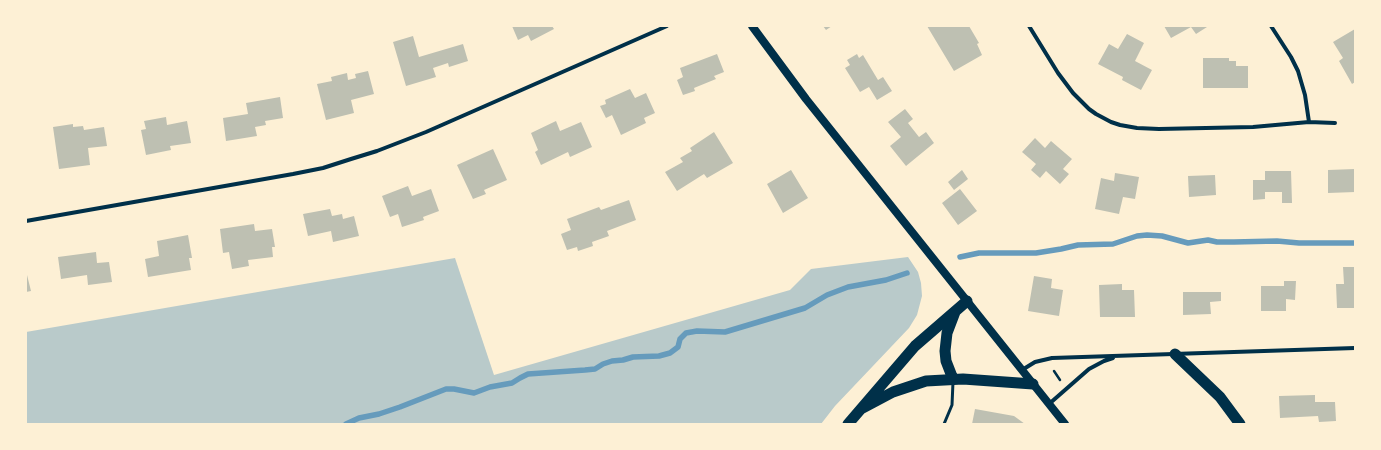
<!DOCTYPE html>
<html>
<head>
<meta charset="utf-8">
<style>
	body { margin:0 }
	#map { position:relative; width:1381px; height:450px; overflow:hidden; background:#fdf0d5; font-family:"Space Grotesk",sans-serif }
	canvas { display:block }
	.frame { position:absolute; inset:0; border:27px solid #fdf0d5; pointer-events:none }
</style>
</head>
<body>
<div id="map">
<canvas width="1381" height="450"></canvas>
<div class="frame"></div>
</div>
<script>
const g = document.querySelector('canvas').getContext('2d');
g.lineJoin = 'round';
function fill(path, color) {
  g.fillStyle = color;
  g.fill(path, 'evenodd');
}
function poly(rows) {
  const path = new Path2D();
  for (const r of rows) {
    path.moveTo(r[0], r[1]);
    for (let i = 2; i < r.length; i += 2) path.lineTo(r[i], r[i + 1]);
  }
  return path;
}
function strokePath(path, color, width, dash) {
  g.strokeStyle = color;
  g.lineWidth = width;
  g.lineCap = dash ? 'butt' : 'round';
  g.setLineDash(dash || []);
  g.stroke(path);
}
const green = poly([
	[908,257,918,272,921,283,922,296,917,315,909,328,835,406,821,424,26,424,26,332,455,258,494,375,790,290,811,269]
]);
const stream = poly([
	[960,257,979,253,1036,253,1061,249,1078,245,1113,244,1137,236,1147,235,1162,236,1188,243,1208,240,1217,242,1234,242,1277,241,1299,243,1355,243],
	[346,424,359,418,379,414,400,407,446,389,454,389,474,393,490,387,512,383,520,378,528,374,585,370,595,369,603,364,612,361,623,360,633,357,659,356,670,353,678,347,680,339,686,333,697,331,725,332,805,308,827,295,848,287,886,280,907,273]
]);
const building = poly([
	[512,26,552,26,554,29,531,41,528,35,518,40],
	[823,26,832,26,826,30],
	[927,26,969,26,979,43,977,44,982,55,954,71],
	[1164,26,1206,26,1207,27,1196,34,1191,27,1171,38],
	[1355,29,1355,82,1352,84,1339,61,1343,58,1333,42],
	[1127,34,1144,43,1135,61,1152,70,1141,90,1122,80,1123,77,1098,64,1109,44,1118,49],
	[413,36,419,57,463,44,468,61,449,67,448,63,433,68,436,77,406,86,393,42],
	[717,54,724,72,714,76,716,79,694,88,695,91,683,95,677,80,683,77,680,68],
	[857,54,859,58,863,55,878,80,883,77,892,91,877,100,869,87,860,92,845,68,850,65,847,60],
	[1203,58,1229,58,1229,61,1236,61,1236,66,1248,66,1248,88,1203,88],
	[368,71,374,94,351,100,354,113,326,120,317,84,332,81,331,77,347,73,348,80,356,78,355,74],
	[630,89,635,98,646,93,655,113,644,118,646,123,621,135,612,115,606,118,600,106,606,104,605,100],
	[280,97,283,118,265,121,266,125,255,127,257,136,226,141,223,118,248,114,246,103],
	[905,109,913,119,908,123,919,137,926,132,934,143,906,166,890,146,901,137,888,122],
	[166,117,167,125,187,121,191,143,170,146,171,150,146,155,141,130,146,129,144,121],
	[556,121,560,131,581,122,592,147,570,157,568,152,541,165,535,152,538,150,531,133],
	[73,124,73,127,83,126,84,130,104,127,107,146,88,148,90,165,59,169,53,127],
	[714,132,733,163,707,178,704,174,677,191,665,172,683,162,680,158,692,151,690,148],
	[1035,138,1045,148,1051,141,1072,159,1063,169,1069,174,1060,184,1046,171,1040,178,1031,170,1036,164,1022,152],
	[493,149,507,180,484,190,486,194,473,199,457,165],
	[1355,169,1355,192,1328,193,1328,170],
	[791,170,808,198,783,213,767,184],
	[962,170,968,179,954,190,948,182],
	[1265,171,1291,171,1292,203,1282,203,1282,192,1265,192,1265,199,1253,200,1253,180,1265,180],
	[1115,173,1139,177,1135,199,1123,197,1119,214,1095,209,1101,178,1114,181],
	[1215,175,1216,195,1189,197,1188,176],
	[408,186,412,196,431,189,439,211,423,217,424,220,402,227,398,214,390,217,382,196],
	[960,189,977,211,958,225,942,203],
	[629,200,636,220,607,231,609,236,592,242,593,246,578,251,577,247,567,250,561,234,571,230,567,219,599,207,601,210],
	[330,209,332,216,342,214,343,219,354,216,359,236,333,242,331,231,308,236,303,214],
	[254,224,255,231,272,229,275,247,272,247,273,257,248,260,249,266,232,269,229,252,223,253,220,229],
	[188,235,192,258,189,258,191,270,148,277,145,259,159,256,157,241],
	[96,252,97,263,109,262,112,282,88,285,87,275,61,279,58,257],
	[1343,267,1355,267,1355,308,1337,308,1336,284,1344,284],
	[26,271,31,291,26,292],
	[1034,276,1052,279,1051,288,1063,290,1059,316,1028,311],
	[1284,281,1296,281,1295,300,1286,299,1286,311,1261,311,1261,286,1284,286],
	[1122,284,1122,290,1134,290,1135,317,1100,317,1099,285],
	[1183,292,1221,292,1221,301,1210,302,1211,314,1183,315],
	[1315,395,1315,402,1335,402,1336,421,1319,422,1318,416,1280,418,1279,396],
	[975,409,1014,416,1025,424,972,424]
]);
const path = poly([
	[1054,371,1060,380]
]);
const service = poly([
	[944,424,952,405,953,382]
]);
const minor = poly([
	[1029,26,1058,73,1073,93,1089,109,1096,114,1111,122,1120,125,1137,128,1159,129,1253,127,1309,122,1335,123],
	[1271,26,1291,57,1298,71,1305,95,1309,122],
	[26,221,293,174,323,168,351,159,377,151,426,132,667,26],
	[1022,370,1035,362,1052,358,1355,348],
	[1049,404,1089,369,1104,361,1113,358]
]);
const secondary = poly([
	[752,26,806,99,1065,424]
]);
const trunk = poly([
	[1175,354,1220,397,1240,424],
	[953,379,946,361,945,351,947,333,955,312],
	[861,409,893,392,926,381,963,379,1033,384],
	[848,424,915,346,967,301]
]);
fill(green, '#b9caca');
strokePath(stream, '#669bbc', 5.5);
fill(building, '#bec0b2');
strokePath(path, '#003049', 2.5);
strokePath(service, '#003049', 3);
strokePath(minor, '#003049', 4);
strokePath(secondary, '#003049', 8);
strokePath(trunk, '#003049', 11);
</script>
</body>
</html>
